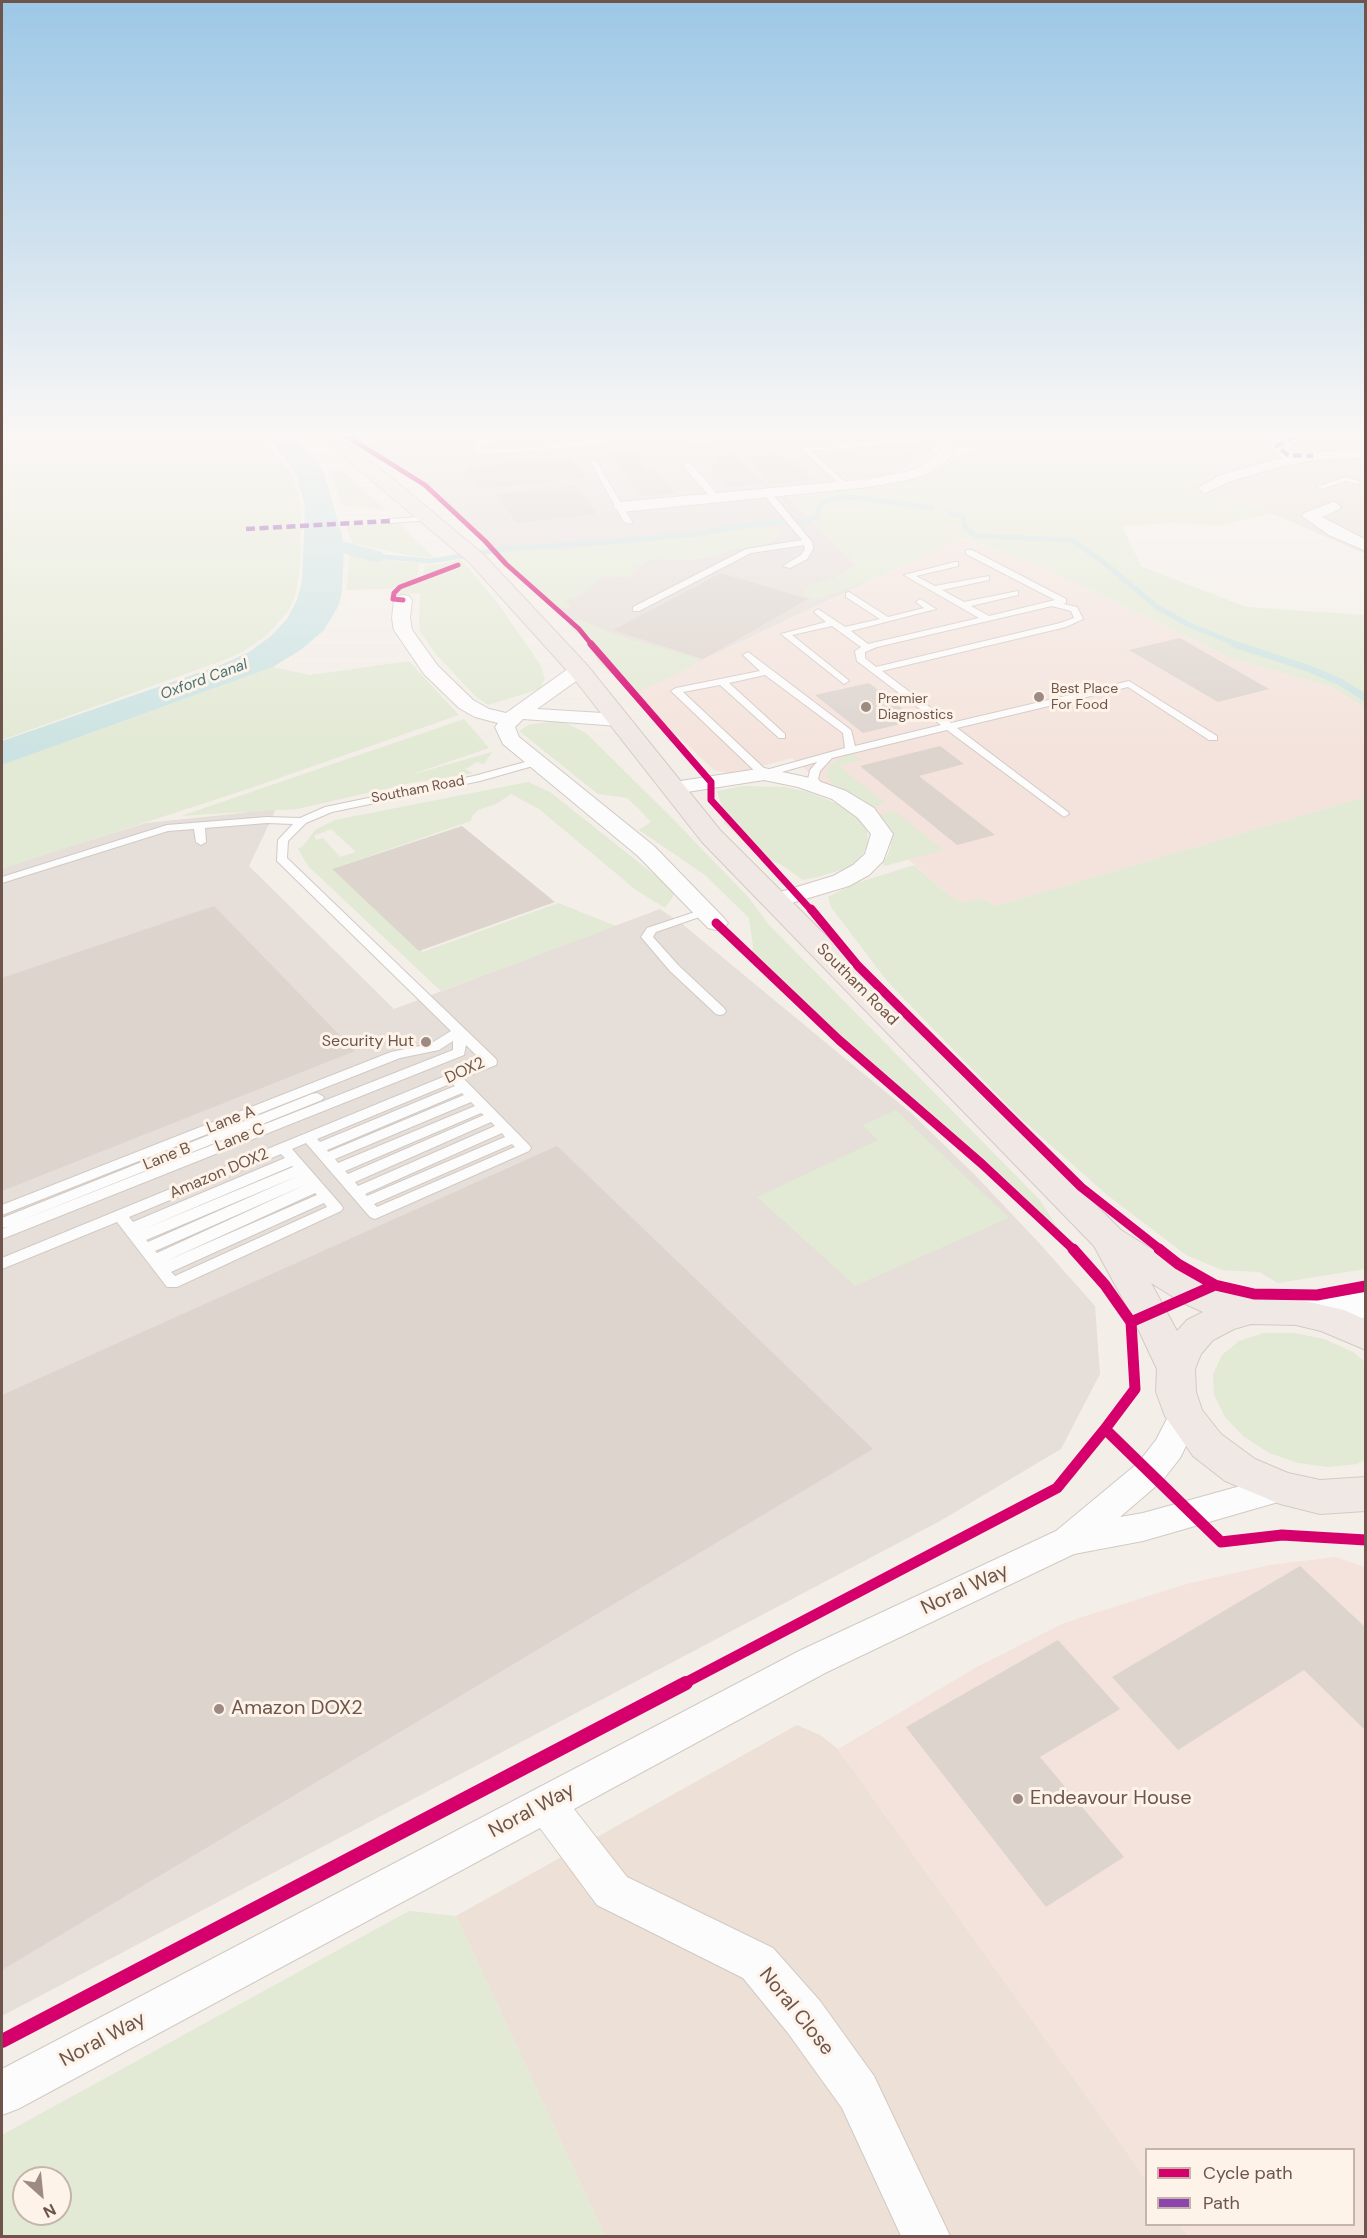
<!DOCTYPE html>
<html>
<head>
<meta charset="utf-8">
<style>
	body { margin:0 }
	#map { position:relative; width:1367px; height:2238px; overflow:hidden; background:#f4eee8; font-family:"DM Sans",sans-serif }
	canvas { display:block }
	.frame { position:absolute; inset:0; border:3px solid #6e554c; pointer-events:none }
	.legend { position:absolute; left:1145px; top:2148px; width:210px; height:78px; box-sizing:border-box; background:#fdf3e8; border:2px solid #c4b4aa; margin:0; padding:8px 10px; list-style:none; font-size:18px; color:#6e554c }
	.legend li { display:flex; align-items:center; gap:12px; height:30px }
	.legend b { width:30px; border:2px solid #c4b4aa }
	.north { position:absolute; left:12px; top:2166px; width:60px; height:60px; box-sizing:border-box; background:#fdf3e8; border:2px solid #c4b4aa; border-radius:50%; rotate:153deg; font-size:16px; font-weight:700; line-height:24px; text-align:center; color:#6e554c }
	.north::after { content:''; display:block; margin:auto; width:21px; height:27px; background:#9d8b83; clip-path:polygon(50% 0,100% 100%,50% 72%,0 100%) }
</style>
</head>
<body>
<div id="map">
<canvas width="1367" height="2238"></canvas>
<div class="frame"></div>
<ul class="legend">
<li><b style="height:8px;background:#d6006c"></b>Cycle path</li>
<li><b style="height:8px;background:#8e44ad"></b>Path</li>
</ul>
<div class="north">N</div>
</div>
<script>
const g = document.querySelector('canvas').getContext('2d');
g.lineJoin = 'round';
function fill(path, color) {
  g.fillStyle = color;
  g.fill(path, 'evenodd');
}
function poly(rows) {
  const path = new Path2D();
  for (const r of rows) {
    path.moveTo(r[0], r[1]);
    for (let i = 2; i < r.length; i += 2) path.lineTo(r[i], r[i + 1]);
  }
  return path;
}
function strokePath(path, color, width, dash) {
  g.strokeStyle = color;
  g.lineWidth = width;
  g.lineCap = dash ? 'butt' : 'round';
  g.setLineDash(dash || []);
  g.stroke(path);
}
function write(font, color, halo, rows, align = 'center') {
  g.font = font + ' "DM Sans",sans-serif';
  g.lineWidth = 6;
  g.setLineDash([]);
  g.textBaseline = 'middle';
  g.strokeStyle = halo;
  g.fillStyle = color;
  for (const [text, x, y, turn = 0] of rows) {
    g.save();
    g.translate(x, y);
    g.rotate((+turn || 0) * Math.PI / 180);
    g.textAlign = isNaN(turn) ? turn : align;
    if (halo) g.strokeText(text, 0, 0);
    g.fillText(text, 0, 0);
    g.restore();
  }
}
const residential = poly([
	[1270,436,1365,436,1365,554,1253,505,1188,489,1231,465],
	[797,1725,820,1735,838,1749,1146,2179,1146,2224,1179,2225,1188,2236,605,2236,456,1916]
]);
const commercial = poly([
	[963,538,1048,569,1230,658,1332,687,1365,708,1365,797,996,906,981,898,963,904,950,896,792,758,732,774,714,770,632,693],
	[1335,1557,1365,1567,1365,2236,1188,2236,1179,2225,1354,2224,1354,2150,1146,2150,1146,2179,838,1749,977,1667,1064,1623,1186,1584,1270,1565]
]);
const industrial = poly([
	[376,436,1000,436,973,450,931,443,932,450,927,457,893,474,780,489,872,580,632,693,579,629,452,513],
	[278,805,249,866,394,1009,660,909,681,923,911,1113,976,1176,1040,1244,1095,1306,1100,1374,1061,1449,940,1521,2,2016,2,867,146,823,242,813]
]);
const green = poly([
	[2,436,258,436,291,471,299,494,301,517,300,567,296,593,289,610,266,636,244,651,227,659,2,740],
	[352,436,376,436,419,480,358,441],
	[1000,436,1270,436,1231,465,1189,489,1253,505,1271,513,1221,525,1171,523,1122,526,1141,566,1246,607,1365,615,1365,708,1332,687,1230,658,1048,569,964,538,872,580,814,600,803,595,806,587,834,578,856,565,787,497,887,485,922,477],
	[330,471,342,471,387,510,342,506],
	[398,522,434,558,406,555,352,543,346,526],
	[771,526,784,534,761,546,729,550,717,556,689,560,652,559,637,568,634,574,627,577,603,576,578,597,564,601,570,605,569,609,548,605,493,553,510,550,552,550,611,545],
	[350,552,394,561,419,563,418,574,413,581,422,580,425,565,443,564,461,559,497,602,540,664,545,678,540,689,488,705,475,696,434,652,419,630,420,593,394,595,400,586,392,589,346,590],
	[578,619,620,636,700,659,690,668,655,684,640,691,632,690,617,673,607,670,598,661,592,650,593,639,576,633,568,624],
	[409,661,459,715,245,790,2,869,2,765,273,667,310,675],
	[464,719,489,748,407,776,492,752,484,764,477,762,465,769,473,773,411,783,297,809,181,816],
	[562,721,586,733,672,818,749,898,769,925,1040,1200,1065,1240,839,1040,751,957,753,946,749,918,705,875,639,830,651,822,638,808,627,798,598,794,519,731,530,724],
	[852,753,861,760,839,766,885,803,870,808,855,796,833,788,834,785,826,776,830,765],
	[528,782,550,792,676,892,665,908,636,890,539,809,511,794,496,804,478,810,472,816,471,821,332,869,423,952,558,903,616,926,441,991,308,866,298,849,304,845,315,830,335,820],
	[331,829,356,852,340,857,323,838,316,840,314,836],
	[742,786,785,787,808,792,845,807,859,818,867,830,868,846,859,859,847,868,818,877,803,880,780,864,760,857,724,823,723,811,717,791],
	[1365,797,1365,1269,1278,1283,1259,1272,1222,1270,1186,1255,1106,1194,1017,1115,887,981,831,907,828,897,854,884,914,865,950,896,963,903,981,898,996,906],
	[895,811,943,850,885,866,882,863,888,855,892,842,889,830,879,815],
	[896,1110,1009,1218,855,1286,757,1197,878,1140,862,1125],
	[1264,1333,1294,1333,1324,1339,1353,1352,1365,1362,1365,1460,1357,1464,1329,1467,1298,1463,1269,1453,1243,1436,1225,1417,1214,1395,1213,1374,1222,1355,1239,1341],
	[409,1911,456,1916,605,2236,2,2236,2,2135],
	[24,2178,60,2178,60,2214,24,2214]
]);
const water = poly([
	[263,436,289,436,316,461,324,473,342,535,344,551,342,591,339,605,324,630,302,649,273,667,2,765,2,741,221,665,249,652,271,636,287,619,297,600,302,581,305,506,296,475,275,446]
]);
const streamFar1 = poly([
	[950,513,963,516,965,527,976,536,1071,540,1102,561,1157,607,1189,625,1239,645],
	[375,556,431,561,504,549,634,540,696,534,747,525,805,521,816,517,821,504,836,498,852,497,931,508]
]);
const stream = poly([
	[1234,644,1310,669,1340,682,1366,698]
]);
const canal = poly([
	[324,536,382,552,385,556,382,560,375,562,317,546,314,542,317,538,324,536]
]);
const building = poly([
	[786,436,814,436,821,443,796,446],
	[754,437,774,456,786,454,812,480,772,485,728,439],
	[724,441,764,484,729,487,710,465,720,464,708,450,636,457,648,471,657,470,675,493,642,496,608,452],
	[900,445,913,456,844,463,832,452],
	[569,457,586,478,478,489,466,467],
	[576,486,597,514,516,523,498,494],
	[721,573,808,599,703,659,613,630],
	[1180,638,1269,689,1218,702,1129,650],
	[869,683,917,720,863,733,815,695],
	[940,746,964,764,919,776,995,835,957,845,860,766],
	[462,826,555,902,419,951,332,869],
	[214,906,355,1051,2,1191,2,978],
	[557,1146,873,1449,2,1970,2,1395],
	[1300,1566,1366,1628,1366,1731,1304,1670,1178,1750,1112,1677],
	[1058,1640,1120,1709,1040,1757,1124,1857,1046,1907,906,1727]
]);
const service = poly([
	[520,436,564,436,496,442,485,444,481,448,505,449,623,436,596,445,505,453,485,454,476,453,473,448,480,440,520,436],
	[934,436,945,438,941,440,811,451,846,483,847,485,843,487,801,449,805,447,934,436],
	[589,459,596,461,632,522,631,524,624,522,589,459],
	[684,463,690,463,719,496,719,500,713,500,684,467,684,463],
	[1346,477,1361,482,1357,484,1346,481,1321,489,1317,487,1346,477],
	[764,491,770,491,812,542,813,549,807,559,790,568,783,566,801,555,805,549,804,545,751,553,639,611,633,611,633,607,746,549,802,540,764,495,764,491],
	[432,516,433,518,429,520,390,523,386,521,390,519,432,516],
	[966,550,972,550,1066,599,1066,603,1063,604,1077,607,1083,619,1066,627,882,671,951,723,1129,681,1217,736,1217,740,1209,740,1128,687,957,728,1068,812,1069,814,1064,817,947,730,832,758,820,771,818,779,826,789,821,792,817,791,808,779,810,770,817,762,764,777,760,776,671,691,676,688,760,671,743,655,748,652,851,730,855,746,941,725,857,661,855,651,861,647,832,626,792,635,847,679,849,681,844,684,781,634,826,622,814,612,818,609,845,627,880,619,846,597,846,593,849,592,888,617,924,608,916,602,920,599,936,609,851,631,868,644,979,618,904,575,955,562,958,562,958,566,916,576,935,586,989,576,989,580,942,590,964,602,1018,591,1018,595,971,606,989,616,1055,600,966,554,966,550],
	[1052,606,1071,611,1074,618,1060,623,876,667,865,658,865,652,877,647,1052,606],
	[765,675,843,733,845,748,766,770,683,692,720,685,779,738,785,738,785,734,729,683,765,675],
	[536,759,540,760,540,764,480,781,332,812,306,823,288,841,287,858,496,1059,497,1062,496,1065,463,1078,529,1145,531,1148,529,1151,375,1219,370,1217,306,1143,292,1149,341,1205,343,1208,341,1211,177,1287,167,1287,117,1222,2,1269,2,1258,482,1061,466,1045,464,1055,2,1239,2,1229,7,1227,2,1228,2,1218,312,1094,317,1093,324,1097,322,1100,12,1224,453,1050,453,1041,439,1050,400,1058,2,1215,2,1205,391,1052,430,1044,451,1031,277,861,278,840,293,824,267,823,205,828,206,842,201,845,196,842,194,829,168,831,2,883,2,877,167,825,267,817,300,818,325,807,474,776,536,759],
	[452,1083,455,1086,320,1142,317,1139,452,1083],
	[462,1093,464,1095,328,1152,327,1150,462,1093],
	[471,1102,475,1106,338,1163,335,1159,471,1102],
	[481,1113,484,1115,348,1174,345,1171,481,1113],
	[491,1122,495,1126,358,1186,355,1182,491,1122],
	[502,1133,505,1137,367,1196,365,1194,502,1133],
	[512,1144,515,1147,377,1207,374,1204,512,1144],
	[281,1154,285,1158,133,1222,129,1217,281,1154],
	[292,1166,293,1167,139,1231,292,1166],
	[300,1175,148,1242,146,1240,300,1175],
	[307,1184,157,1253,155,1251,307,1184],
	[315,1193,317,1195,164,1262,315,1193],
	[324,1203,327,1207,175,1276,171,1272,324,1203],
	[704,909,708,910,710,912,708,914,656,932,653,937,678,965,724,1008,726,1011,724,1014,720,1015,716,1014,670,971,641,937,647,928,704,909]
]);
const minor = poly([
	[932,436,947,436,955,450,949,459,927,474,908,480,869,487,621,512,613,507,621,502,869,479,905,472,917,468,939,453,941,450,939,444,932,436],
	[1285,436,1303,436,1287,447,1292,451,1307,453,1366,450,1366,458,1313,460,1279,467,1231,481,1205,493,1197,488,1221,475,1282,458,1270,446,1285,436],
	[1333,502,1338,504,1341,507,1338,510,1322,517,1366,540,1366,551,1329,535,1302,516,1304,513,1333,502],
	[403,595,409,596,412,600,410,618,412,630,438,666,473,700,489,709,506,713,572,666,586,666,588,670,586,674,537,709,619,714,626,716,629,720,626,724,619,726,523,719,515,727,519,737,654,846,724,918,728,923,724,928,716,930,708,928,638,856,503,744,495,727,498,723,475,717,459,708,424,674,394,630,392,618,394,600,397,596,403,595],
	[764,768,810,778,846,791,874,808,893,834,883,861,869,875,849,886,775,908,767,906,764,901,767,896,833,876,853,865,865,854,871,834,858,818,832,799,798,787,764,780,674,794,667,792,664,788,667,784,674,782,764,768],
	[1185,1404,1197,1407,1201,1416,1180,1458,1162,1481,1120,1517,1143,1513,1280,1475,1292,1478,1297,1488,1292,1498,1143,1541,1074,1554,825,1673,574,1809,627,1877,773,1948,820,2001,874,2076,950,2236,901,2236,842,2108,788,2033,743,1978,597,1905,540,1828,18,2109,2,2115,2,2069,799,1651,1056,1531,1138,1463,1156,1440,1173,1407,1185,1404]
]);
const tertiary = poly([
	[1366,1292,1366,1318,1325,1324,1297,1324,1284,1320,1278,1311,1284,1302,1297,1298,1325,1298,1366,1292]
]);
const trunk = poly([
	[319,436,338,436,391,477,484,555,587,665,720,830,1121,1230,1209,1285,1226,1292,1251,1298,1296,1299,1344,1310,1366,1320,1366,1350,1321,1331,1296,1325,1251,1324,1234,1329,1213,1340,1201,1354,1195,1369,1196,1392,1202,1410,1221,1434,1255,1459,1288,1473,1320,1480,1366,1477,1366,1511,1320,1514,1280,1504,1225,1481,1193,1456,1165,1416,1156,1392,1157,1369,1131,1314,1094,1246,702,842,571,675,470,563,319,436],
	[1151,1283,1183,1303,1203,1312,1187,1320,1177,1331,1151,1283]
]);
const quiet = poly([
	[1296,436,1277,446,1288,455,1313,456],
	[246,529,390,521]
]);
const cyclewayFar4 = poly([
	[346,436,425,485,485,541,506,564,579,629,592,645],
	[403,600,393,599,394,593,400,587,458,565]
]);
const cyclewayFar3 = poly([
	[591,644,711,782,711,800,812,911]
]);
const cyclewayFar2 = poly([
	[811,909,858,966,1081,1187,1161,1250],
	[716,923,839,1040,982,1164,1074,1250]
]);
const cyclewayFar1 = poly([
	[1073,1249,1105,1285,1131,1322,1135,1389,1105,1429,1221,1542,1282,1535,1366,1540],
	[1159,1249,1178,1264,1215,1285,1254,1294,1317,1295,1366,1286],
	[1131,1322,1215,1285],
	[683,1684,1057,1488,1105,1429]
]);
const cycleway = poly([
	[2,2041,686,1683]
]);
const markers = [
	[1039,697,6,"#9d8b83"],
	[866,707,6,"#9d8b83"],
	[426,1042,6,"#9d8b83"],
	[219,1709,6,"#9d8b83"],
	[1018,1799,6,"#9d8b83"]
];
const farPoinames = [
	["Best Place",1051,689],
	["For Food",1051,705],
	["Premier",878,699],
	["Diagnostics",878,715]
];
const farStreetnames = [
	["Southam Road",418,790,-11]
];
const farWaternames = [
	["Oxford Canal",204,680,-20]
];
const streetNames = [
	["Southam Road",857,985,45],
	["DOX2",465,1071,-25],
	["Lane A",231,1120,-21],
	["Lane C",240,1138,-22],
	["Lane B",167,1157,-22],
	["Amazon DOX2",219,1174,-23]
];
const poiNames = [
	["Security Hut",414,1042]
];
const nearStreetnames = [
	["Noral Way",965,1590,-25],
	["Noral Way",532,1811,-28],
	["Noral Close",796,2012,51],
	["Noral Way",103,2040,-28]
];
const nearPoinames = [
	["Amazon DOX2",231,1709],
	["Endeavour House",1030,1799]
];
fill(residential, '#ede0d6');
fill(commercial, '#f4e3dc');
fill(industrial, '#e6ded9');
fill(green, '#e2e9d4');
fill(water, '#cbe3e2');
strokePath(streamFar1, '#cbe3e2', 5);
strokePath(stream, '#cbe3e2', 7);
fill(canal, '#cbe3e2');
fill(building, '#ddd4ce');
strokePath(service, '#d1cac4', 2);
strokePath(minor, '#d1cac4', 2);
strokePath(tertiary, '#d1cac4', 2);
strokePath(trunk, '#d3cac6', 2);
fill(service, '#fdfcfc');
fill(minor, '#fdfcfc');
fill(tertiary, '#fdfcfc');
fill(trunk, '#f0e8e4');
strokePath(quiet, '#8e44ad', 4.5, [9, 4.5]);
strokePath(cyclewayFar4, '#d6006c', 5);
strokePath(cyclewayFar3, '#d6006c', 7);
strokePath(cyclewayFar2, '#d6006c', 9);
strokePath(cyclewayFar1, '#d6006c', 11);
strokePath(cycleway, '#d6006c', 14);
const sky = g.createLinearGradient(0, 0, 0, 750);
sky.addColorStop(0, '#9cc7e6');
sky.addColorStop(0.58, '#faf7f5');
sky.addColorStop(1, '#faf7f500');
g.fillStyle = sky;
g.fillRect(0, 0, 1367, 750);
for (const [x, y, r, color] of markers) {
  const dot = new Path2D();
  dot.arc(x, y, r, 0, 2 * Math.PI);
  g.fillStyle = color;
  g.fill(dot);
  strokePath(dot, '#fdf3e8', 2);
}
write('14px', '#6e554c', '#fdf3e8', farPoinames, 'left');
write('14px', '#6e554c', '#fdf3e8', farStreetnames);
write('italic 15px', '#457579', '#fdf3e8', farWaternames);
write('16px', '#6e554c', '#fdf3e8', streetNames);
write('16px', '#6e554c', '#fdf3e8', poiNames, 'right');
write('20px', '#6e554c', '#fdf3e8', nearStreetnames);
write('20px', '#6e554c', '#fdf3e8', nearPoinames, 'left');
</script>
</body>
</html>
